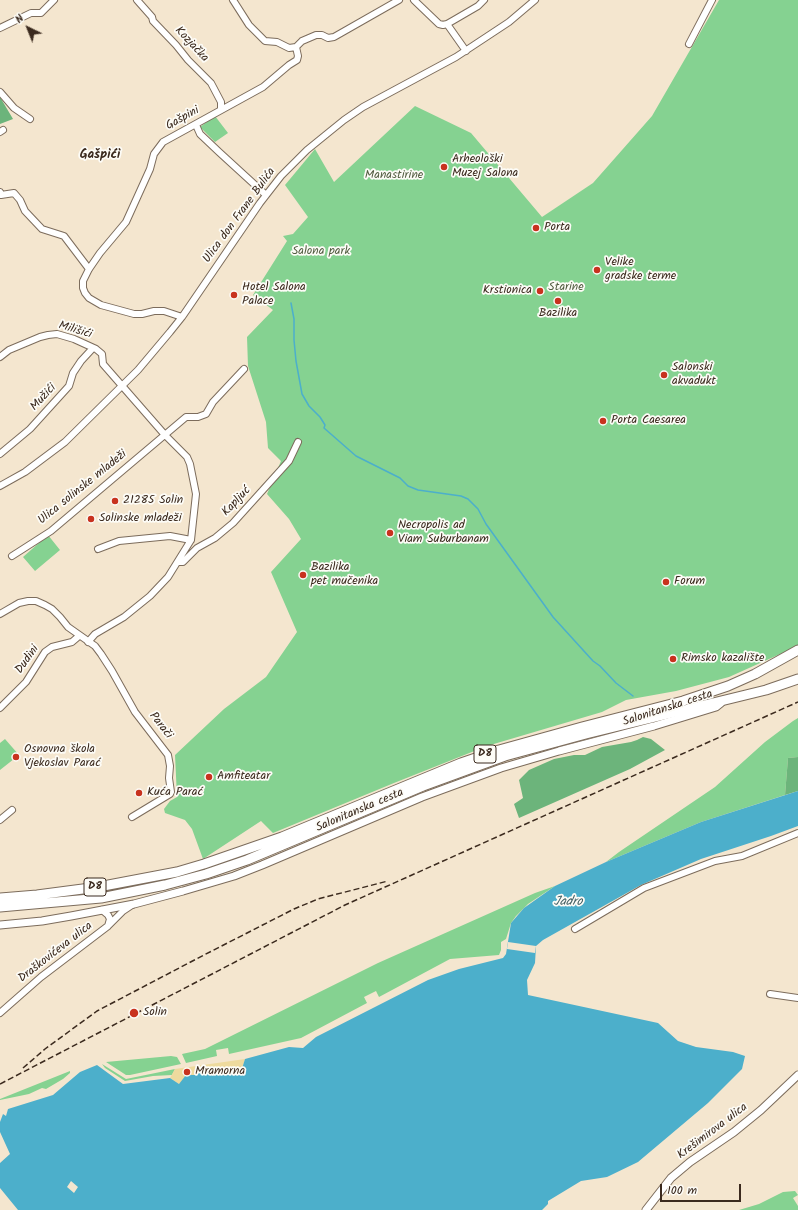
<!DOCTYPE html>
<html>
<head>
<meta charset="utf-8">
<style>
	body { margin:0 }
	#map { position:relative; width:798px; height:1210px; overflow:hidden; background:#f4e6cf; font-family:Kalam,sans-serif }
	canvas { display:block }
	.north { position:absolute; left:8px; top:8px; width:40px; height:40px; -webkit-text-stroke:3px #fdfcf7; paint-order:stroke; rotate:317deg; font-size:11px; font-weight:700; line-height:16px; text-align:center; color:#3b2a1e }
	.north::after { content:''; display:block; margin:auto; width:14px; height:18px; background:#3b2a1e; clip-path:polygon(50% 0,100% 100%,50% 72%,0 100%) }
	.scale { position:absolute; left:660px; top:1184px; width:81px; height:18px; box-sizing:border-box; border:2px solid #3b2a1e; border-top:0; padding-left:5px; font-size:12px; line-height:14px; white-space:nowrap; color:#3b2a1e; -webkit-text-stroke:3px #fdfcf7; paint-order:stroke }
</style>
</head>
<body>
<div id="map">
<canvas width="798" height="1210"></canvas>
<div class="north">N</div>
<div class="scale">100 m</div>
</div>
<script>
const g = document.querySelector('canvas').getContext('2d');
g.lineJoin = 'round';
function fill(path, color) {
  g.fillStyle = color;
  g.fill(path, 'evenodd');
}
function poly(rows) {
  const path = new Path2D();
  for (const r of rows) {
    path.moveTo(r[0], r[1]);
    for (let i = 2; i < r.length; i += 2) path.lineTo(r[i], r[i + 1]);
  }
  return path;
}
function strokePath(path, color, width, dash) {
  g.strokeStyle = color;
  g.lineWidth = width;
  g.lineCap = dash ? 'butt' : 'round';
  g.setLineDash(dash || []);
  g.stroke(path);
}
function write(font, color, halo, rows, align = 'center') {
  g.font = font + ' Kalam,sans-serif';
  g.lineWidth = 3.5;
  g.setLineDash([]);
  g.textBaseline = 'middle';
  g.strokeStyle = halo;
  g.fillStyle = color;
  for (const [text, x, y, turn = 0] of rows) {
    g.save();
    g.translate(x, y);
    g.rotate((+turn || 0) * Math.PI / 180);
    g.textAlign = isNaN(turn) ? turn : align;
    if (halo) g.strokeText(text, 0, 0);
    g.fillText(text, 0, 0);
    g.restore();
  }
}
const green = poly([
	[719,0,798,0,798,646,729,677,676,691,626,700,602,712,487,746,394,783,273,833,261,821,203,859,192,829,185,820,165,813,164,809,170,801,177,797,175,755,224,709,266,677,297,632,271,572,301,539,289,519,267,494,281,461,268,448,266,422,248,366,247,337,273,310,253,295,287,241,283,236,293,234,308,217,285,185,315,149,334,182,415,106,471,133,542,217,593,183,652,116],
	[215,116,228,133,215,142,200,127],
	[48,535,60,550,35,571,23,557],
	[798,718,798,757,788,758,785,795,701,822,606,862,619,852,715,787,765,742,793,721],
	[5,739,19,755,0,770,0,743],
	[555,886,528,904,516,916,511,923,506,939,501,942,501,950,499,955,450,959,379,997,376,991,364,997,367,1003,301,1038,229,1054,228,1048,216,1050,217,1056,186,1063,182,1054,205,1049,378,963,535,893],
	[171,1056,177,1057,181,1064,130,1075,126,1075,106,1062],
	[102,1064,126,1079,175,1069,172,1075,153,1076,125,1081,105,1068],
	[70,1071,70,1073,63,1079,46,1089,42,1088,29,1094,0,1100,0,1099],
	[795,1191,798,1195,793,1198,798,1206,798,1210,739,1210,759,1204,783,1192]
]);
const forest = poly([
	[0,97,13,119,0,124],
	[643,737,651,739,665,750,630,769,519,818,514,804,523,798,519,780,529,770,554,759,574,755,585,755,602,747,631,742,637,740],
	[798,757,798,791,785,795,788,758]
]);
const sand = poly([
	[245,1059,240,1075,203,1070,179,1084,170,1078,175,1069]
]);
const water = poly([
	[798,791,798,826,771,836,701,859,641,885,543,940,536,946,535,963,527,980,528,995,658,1023,678,1041,696,1047,733,1052,745,1056,742,1069,708,1103,638,1162,607,1177,581,1181,548,1201,548,1204,542,1210,18,1210,0,1188,0,1163,10,1154,0,1132,0,1122,3,1114,6,1116,8,1109,53,1095,80,1072,97,1065,123,1084,170,1078,179,1084,186,1075,196,1075,203,1070,240,1075,245,1059,289,1047,303,1048,316,1037,428,980,459,969,503,958,506,954,511,923,524,908,555,886,606,862,701,822]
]);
const pier = poly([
	[508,942,536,946,535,953,507,949],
	[71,1181,78,1187,74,1193,67,1187]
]);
const stream = poly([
	[291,303,294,319,294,340,296,361,302,394,309,406,320,417,325,425,324,428,356,456,400,478,408,486,418,490,461,496,468,499,478,509,486,524,553,617,593,661,600,666,616,683,633,696]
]);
const minor = poly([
	[137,0,152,17,153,21,176,45,188,60,211,83,221,102,221,109],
	[233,0,249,25,265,41,277,42,289,48,296,47],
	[414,0,439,24,443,25,447,24,454,20,478,6,484,0],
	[447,24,466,51],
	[0,28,31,13,41,13,54,0],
	[689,44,712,0],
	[0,92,14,108,30,119],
	[196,125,200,134,219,152,266,195],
	[0,132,3,130],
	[0,192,1,195,14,193,20,200,25,211,42,229,64,236,89,269],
	[182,317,164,311,154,311,142,314,134,314,101,305,89,298,85,293,83,288,83,281,89,269,100,253,126,222,150,169,154,154,163,142,263,87,289,65,297,60,298,56,296,47,302,41,316,35,322,35,328,38,334,37,399,0],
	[0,357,9,350,40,337,48,335,57,334,74,339,96,349,102,354,103,364,165,435,187,457,190,464,196,494,191,540,168,577,150,596,124,617,95,634,88,642],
	[0,454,30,429,69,386,73,373,81,361,93,348],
	[0,486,25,472,65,442,138,370,170,332,182,317,260,203,281,176,307,150,344,120,363,107,456,57,509,22,535,0],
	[98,549,119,541,170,536,191,540],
	[12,556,51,531,186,417,198,417,206,414,213,402,244,369],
	[178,562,183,562,197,548,215,538,233,523,289,461,298,442],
	[0,614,19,603,28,601,36,601,45,605,52,609,60,617,68,627,95,646,101,654,112,671,135,712,168,755,170,766,169,778,171,792,170,794,132,817],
	[0,708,26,682,45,652,52,647,72,642,79,636],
	[0,820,12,810],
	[102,910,108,915,110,919,108,926],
	[575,929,644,888,715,861,742,856,798,833],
	[770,994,798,998],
	[0,1013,41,977,108,926,123,911,132,905]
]);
const major = poly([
	[0,925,42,921,71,916,134,904,183,891,234,876,262,865,422,797,501,768,559,751,654,726,716,707,721,703],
	[646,1210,671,1178,690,1162,734,1132,761,1110,798,1075]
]);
const highway = poly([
	[0,898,37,895,98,887,177,872,204,864,282,837,461,763,499,750,582,727,683,701,728,686,755,674,798,650],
	[0,907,101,898,165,885,206,874,247,860,423,786,505,756,586,734,766,690,798,679]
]);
const rail = poly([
	[23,1068,45,1049,97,1011,204,955,294,909,318,899,388,881],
	[0,1084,345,905,798,702]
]);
const markers = [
	[444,167,4,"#c8321e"],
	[536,228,4,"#c8321e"],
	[597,270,4,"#c8321e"],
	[540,291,4,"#c8321e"],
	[234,295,4,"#c8321e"],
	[558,301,4,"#c8321e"],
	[664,375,4,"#c8321e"],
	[603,421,4,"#c8321e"],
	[115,501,4,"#c8321e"],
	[91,519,4,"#c8321e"],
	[390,533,4,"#c8321e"],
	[303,575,4,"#c8321e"],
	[666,582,4,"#c8321e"],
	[673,659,4,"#c8321e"],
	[16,757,4,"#c8321e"],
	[209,777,4,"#c8321e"],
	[139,793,4,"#c8321e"],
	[134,1013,5,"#c8321e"],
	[187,1072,4,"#c8321e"]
];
const shields = [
	[485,754,22],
	[95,887,22]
];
const shieldNames = [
	["D8",485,754],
	["D8",95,887]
];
const streetNames = [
	["Kozjačka",191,45,47],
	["Gašpini",183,119,-29],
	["Ulica don Frane Bulića",240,216,-54],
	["Milišići",75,331,17],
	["Mužići",44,398,-47],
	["Ulica solinske mladeži",83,488,-39],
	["Kapljuć",237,502,-47],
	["Dudini",28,660,-55],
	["Salonitanska cesta",668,709,-18],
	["Parači",160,726,52],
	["Salonitanska cesta",360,811,-23],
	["Draškovićeva ulica",56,953,-38],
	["Krešimirova ulica",713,1132,-37]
];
const poiNames = [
	["Arheološki",452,160],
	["Muzej Salona",452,174],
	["Porta",544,228],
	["Velike",605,263],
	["gradske terme",605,277],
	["Hotel Salona",242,288],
	["Palace",242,302],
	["Krstionica",532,291,"right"],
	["Bazilika",558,314,"center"],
	["Salonski",672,368],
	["akvadukt",672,382],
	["Porta Caesarea",611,421],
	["21285 Solin",123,501],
	["Solinske mladeži",99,519],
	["Necropolis ad",398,526],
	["Viam Suburbanam",398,540],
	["Bazilika",311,568],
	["pet mučenika",311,582],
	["Forum",674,582],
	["Rimsko kazalište",681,659],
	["Osnovna škola",24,750],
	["Vjekoslav Parać",24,764],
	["Amfiteatar",217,777],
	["Kuća Parać",147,793],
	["Solin",143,1013],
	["Mramorna",195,1072]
];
const parkNames = [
	["Manastirine",394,176],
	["Salona park",321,252],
	["Starine",566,288]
];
const neighbourhoodNames = [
	["Gašpići",100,156]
];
const waterNames = [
	["Jadro",568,903]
];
fill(green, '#85d291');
fill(forest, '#6cb47b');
fill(sand, '#eeda9e');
fill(water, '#4cafcb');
fill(pier, '#f4e6cf');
strokePath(stream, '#4cafcb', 1.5);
strokePath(minor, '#7c6c5c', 8);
strokePath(major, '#7c6c5c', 9);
strokePath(highway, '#7c6c5c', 11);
strokePath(minor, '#fff', 6);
strokePath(major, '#fff', 7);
strokePath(highway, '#fff', 9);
strokePath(rail, '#3b2a1e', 1.5, [6, 3]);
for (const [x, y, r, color] of markers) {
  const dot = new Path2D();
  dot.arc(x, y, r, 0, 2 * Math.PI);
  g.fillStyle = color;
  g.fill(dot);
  strokePath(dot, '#fdfcf7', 1.5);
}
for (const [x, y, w] of shields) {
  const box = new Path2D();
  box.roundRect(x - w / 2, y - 9, w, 18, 3);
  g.fillStyle = '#fdfcf7';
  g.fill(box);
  strokePath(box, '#3b2a1e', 1);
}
write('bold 11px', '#3b2a1e', null, shieldNames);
write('12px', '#3b2a1e', '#fdfcf7', streetNames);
write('12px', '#3b2a1e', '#fdfcf7', poiNames, 'left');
write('12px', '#515c40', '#fdfcf7', parkNames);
write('bold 13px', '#3b2a1e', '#fdfcf7', neighbourhoodNames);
write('italic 13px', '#425f63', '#fdfcf7', waterNames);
</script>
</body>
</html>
